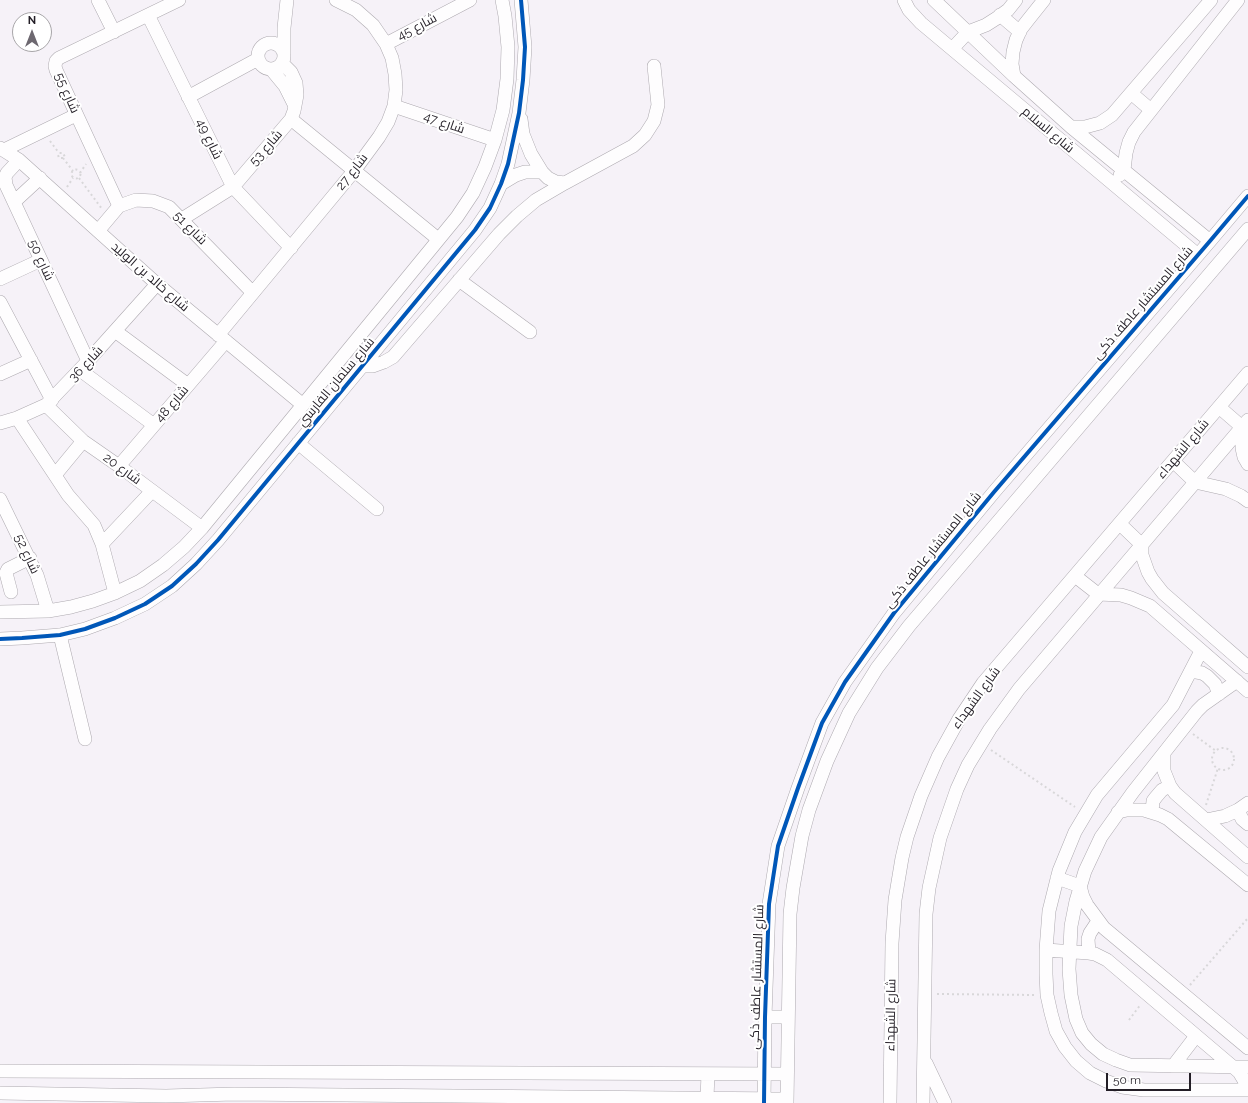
<!DOCTYPE html>
<html>
<head>
<meta charset="utf-8">
<style>
	body { margin:0 }
	#map { position:relative; width:1248px; height:1103px; overflow:hidden; background:#f6f2f8; font-family:Raleway,sans-serif }
	canvas { display:block }
	.north { position:absolute; left:12px; top:12px; width:40px; height:40px; box-sizing:border-box; background:#fff; border:1px solid #a7a5a8; border-radius:50%; rotate:0deg; font-size:11px; font-weight:700; line-height:16px; text-align:center; color:#231e26 }
	.north::after { content:''; display:block; margin:auto; width:14px; height:18px; background:#6d6870; clip-path:polygon(50% 0,100% 100%,50% 72%,0 100%) }
	.scale { position:absolute; left:1106px; top:1073px; width:85px; height:18px; box-sizing:border-box; border:2px solid #231e26; border-top:0; padding-left:5px; font-size:12px; line-height:14px; white-space:nowrap; color:#231e26; -webkit-text-stroke:3px #fff; paint-order:stroke }
</style>
</head>
<body>
<div id="map">
<canvas width="1248" height="1103"></canvas>
<div class="north">N</div>
<div class="scale">50 m</div>
</div>
<script>
const g = document.querySelector('canvas').getContext('2d');
g.lineJoin = 'round';
function poly(rows) {
  const path = new Path2D();
  for (const r of rows) {
    if (r.length === 3) {
      path.moveTo(r[0] + r[2], r[1]);
      path.arc(r[0], r[1], r[2], 0, 2 * Math.PI);
      continue;
    }
    path.moveTo(r[0], r[1]);
    for (let i = 2; i < r.length; i += 2) path.lineTo(r[i], r[i + 1]);
  }
  return path;
}
function strokePath(path, color, width, dash) {
  g.strokeStyle = color;
  g.lineWidth = width;
  g.lineCap = dash ? 'butt' : 'round';
  g.setLineDash(dash || []);
  g.stroke(path);
}
function write(font, color, halo, rows, align = 'center') {
  g.font = font + ' Raleway,Cairo,sans-serif';
  g.lineWidth = 4;
  g.setLineDash([]);
  g.textBaseline = 'middle';
  g.strokeStyle = halo;
  g.fillStyle = color;
  for (const [text, x, y, turn = 0] of rows) {
    g.save();
    g.translate(x, y);
    g.rotate((+turn || 0) * Math.PI / 180);
    g.textAlign = isNaN(turn) ? turn : align;
    if (halo) g.strokeText(text, 0, 0);
    g.fillText(text, 0, 0);
    g.restore();
  }
}
const path = poly([
	[50,141,59,153],
	[63,158,59,158,58,155,59,153,63,153,65,157,63,158,73,171],
	[76,174,4.5],
	[80,173,86,164],
	[79,178,102,209],
	[67,187,73,178],
	[1193,734,1216,751],
	[1223,759,11],
	[991,750,1075,807],
	[1206,805,1218,768],
	[1190,985,1248,918],
	[937,994,1036,995],
	[1129,1020,1141,1004]
]);
const minor = poly([
	[98,0,114,32],
	[904,0,909,10,921,23,1198,255],
	[934,0,1014,76,1071,127,1210,241],
	[148,15,233,187,291,248],
	[1000,15,1020,32],
	[271,56,13],
	[386,44,470,0],
	[952,49,968,32,986,25,997,18,1008,10,1016,0],
	[284,54,284,28,287,0],
	[271,69,285,86,295,106],
	[1014,76,1012,64,1013,52,1016,40,1021,29,1028,20,1044,0],
	[1131,93,1151,110],
	[188,97,258,59],
	[394,106,495,140],
	[291,119,438,239],
	[521,119,523,134,531,154,542,172,548,178,556,182,565,183,633,146,645,135,654,121,658,105,654,66],
	[1071,127,1085,127,1100,123,1112,115,1211,0],
	[0,148,19,160,157,284,303,405],
	[4,150,76,115],
	[19,160,7,173,5,177,6,185,88,361],
	[1120,175,1124,170,1126,153,1129,142,1134,132,1238,0],
	[501,184,516,175,525,172,542,172],
	[14,202,40,178],
	[119,206,56,70,55,66,56,61,59,58,179,0],
	[182,219,233,187,291,119,294,111,297,95,296,83,291,72,282,63],
	[98,231,119,206,136,200,153,201,169,207,253,293],
	[0,279,41,260],
	[459,280,530,332],
	[0,302,52,400],
	[115,331,188,385],
	[218,335,354,171,379,137,388,122,394,106,396,90,395,74,392,58,386,44,373,25,356,10,336,0],
	[362,366,373,366,384,362,393,357,499,234,517,216,536,200,565,183],
	[80,370,154,425],
	[0,374,31,360],
	[46,405,83,441,119,466,202,528],
	[1219,407,1242,427,1242,448,1244,457,1248,464],
	[17,418,68,495,94,525,102,544,115,593],
	[0,423,17,418,46,405,88,361,157,284],
	[298,443,377,509],
	[1173,461,1195,482,1226,489,1241,496,1248,501],
	[119,466,226,341],
	[55,475,83,441],
	[0,499,37,575,48,611],
	[1120,524,1142,545,1142,555,1148,572,1152,579,1163,593,1248,667],
	[102,544,152,491],
	[1075,576,1098,594,1121,595,1131,598,1150,606,1248,691],
	[11,592,6,573,8,569,30,558],
	[0,612,48,611,71,607,93,601,115,593,140,581,163,565,184,547,202,528,457,217,473,193,485,167,495,140,503,110,507,79,508,47,505,16,502,0],
	[60,635,85,739],
	[0,639,22,638,60,635,85,629,115,618,145,604,172,586,196,564,218,540,475,230,490,208,501,184,508,164,519,113,523,80,525,47,521,0],
	[1201,651,1173,705,1097,795,1075,832,1059,871,1049,911,1046,950,1046,974,1047,995,1051,1013,1056,1031,1065,1047,1076,1061,1090,1073,1106,1081,1122,1087,1144,1090,1248,1090],
	[1191,671,1202,673,1207,676,1215,684,1219,694],
	[1237,681,1203,705,1197,711,1133,792,1101,837,1085,871,1076,901,1071,926,1069,969,1071,995,1076,1019,1082,1033,1091,1044,1103,1054,1116,1060,1130,1065,1248,1067],
	[1164,754,1164,771,1170,786,1175,793,1248,857],
	[1238,810,1242,819,1248,824],
	[1118,812,1127,810,1144,810,1160,815,1168,819,1248,885],
	[1152,812,1153,801,1156,797,1162,790,1170,786],
	[1206,820,1225,816,1238,810,1248,803],
	[1057,878,1080,886,1083,897,1087,905,1104,928,1248,1048],
	[1046,950,1089,953,1095,954,1107,960,1239,1072,1248,1087],
	[1089,953,1088,939,1090,933,1098,921],
	[765,1017,788,1017],
	[926,1063,945,1103],
	[1173,1066,1196,1036],
	[0,1071,787,1074],
	[0,1093,166,1096,234,1094,787,1099],
	[707,1098,708,1074],
	[764,1103,765,1017,769,904,778,846,798,788,822,723,845,682,894,613,994,492,1210,241,1248,196],
	[787,1103,790,914,793,888,802,836,809,810,827,761,849,713,877,668,909,626,1248,229],
	[890,1103,892,943,895,900,902,858,907,837,921,796,938,757,959,719,983,683,1248,373],
	[923,1103,926,914,929,888,940,838,957,789,968,765,990,729,1019,689,1248,420]
]);
const cycleway = poly([
	[0,639,22,638,60,635,85,629,115,618,145,604,172,586,196,564,218,540,475,230,490,208,501,184,508,164,519,113,523,80,525,47,521,0],
	[764,1103,765,1017,769,904,778,846,798,788,822,723,845,682,894,613,994,492,1210,241,1248,196]
]);
const streetNames = [
	["شارع 45",417,27,-28],
	["شارع 55",67,93,66],
	["شارع 47",444,123,19],
	["شارع السلام",1048,130,40],
	["شارع 49",209,139,64],
	["شارع 53",266,148,-49],
	["شارع 27",352,172,-52],
	["شارع 51",190,228,45],
	["شارع 50",41,260,65],
	["شارع خالد بن الوليد",150,277,41],
	["شارع المستشار عاطف ذكى",1143,303,-49],
	["شارع 36",86,364,-47],
	["شارع سلمان الفارسي",336,382,-50],
	["شارع 48",172,404,-49],
	["شارع الشهداء",1183,449,-50],
	["شارع 20",122,469,36],
	["شارع المستشار عاطف ذكى",933,550,-51],
	["شارع 52",27,554,65],
	["شارع الشهداء",976,698,-54],
	["شارع المستشار عاطف ذكى",757,977,-88],
	["شارع الشهداء",891,1015,-89]
];
strokePath(minor, '#ada9af', 14);
strokePath(path, '#d8d7d9', 2, [2, 3]);
strokePath(minor, '#fefdfe', 13);
strokePath(cycleway, '#0057b8', 4);
write('13px', '#231e26', '#fff', streetNames);
</script>
</body>
</html>
